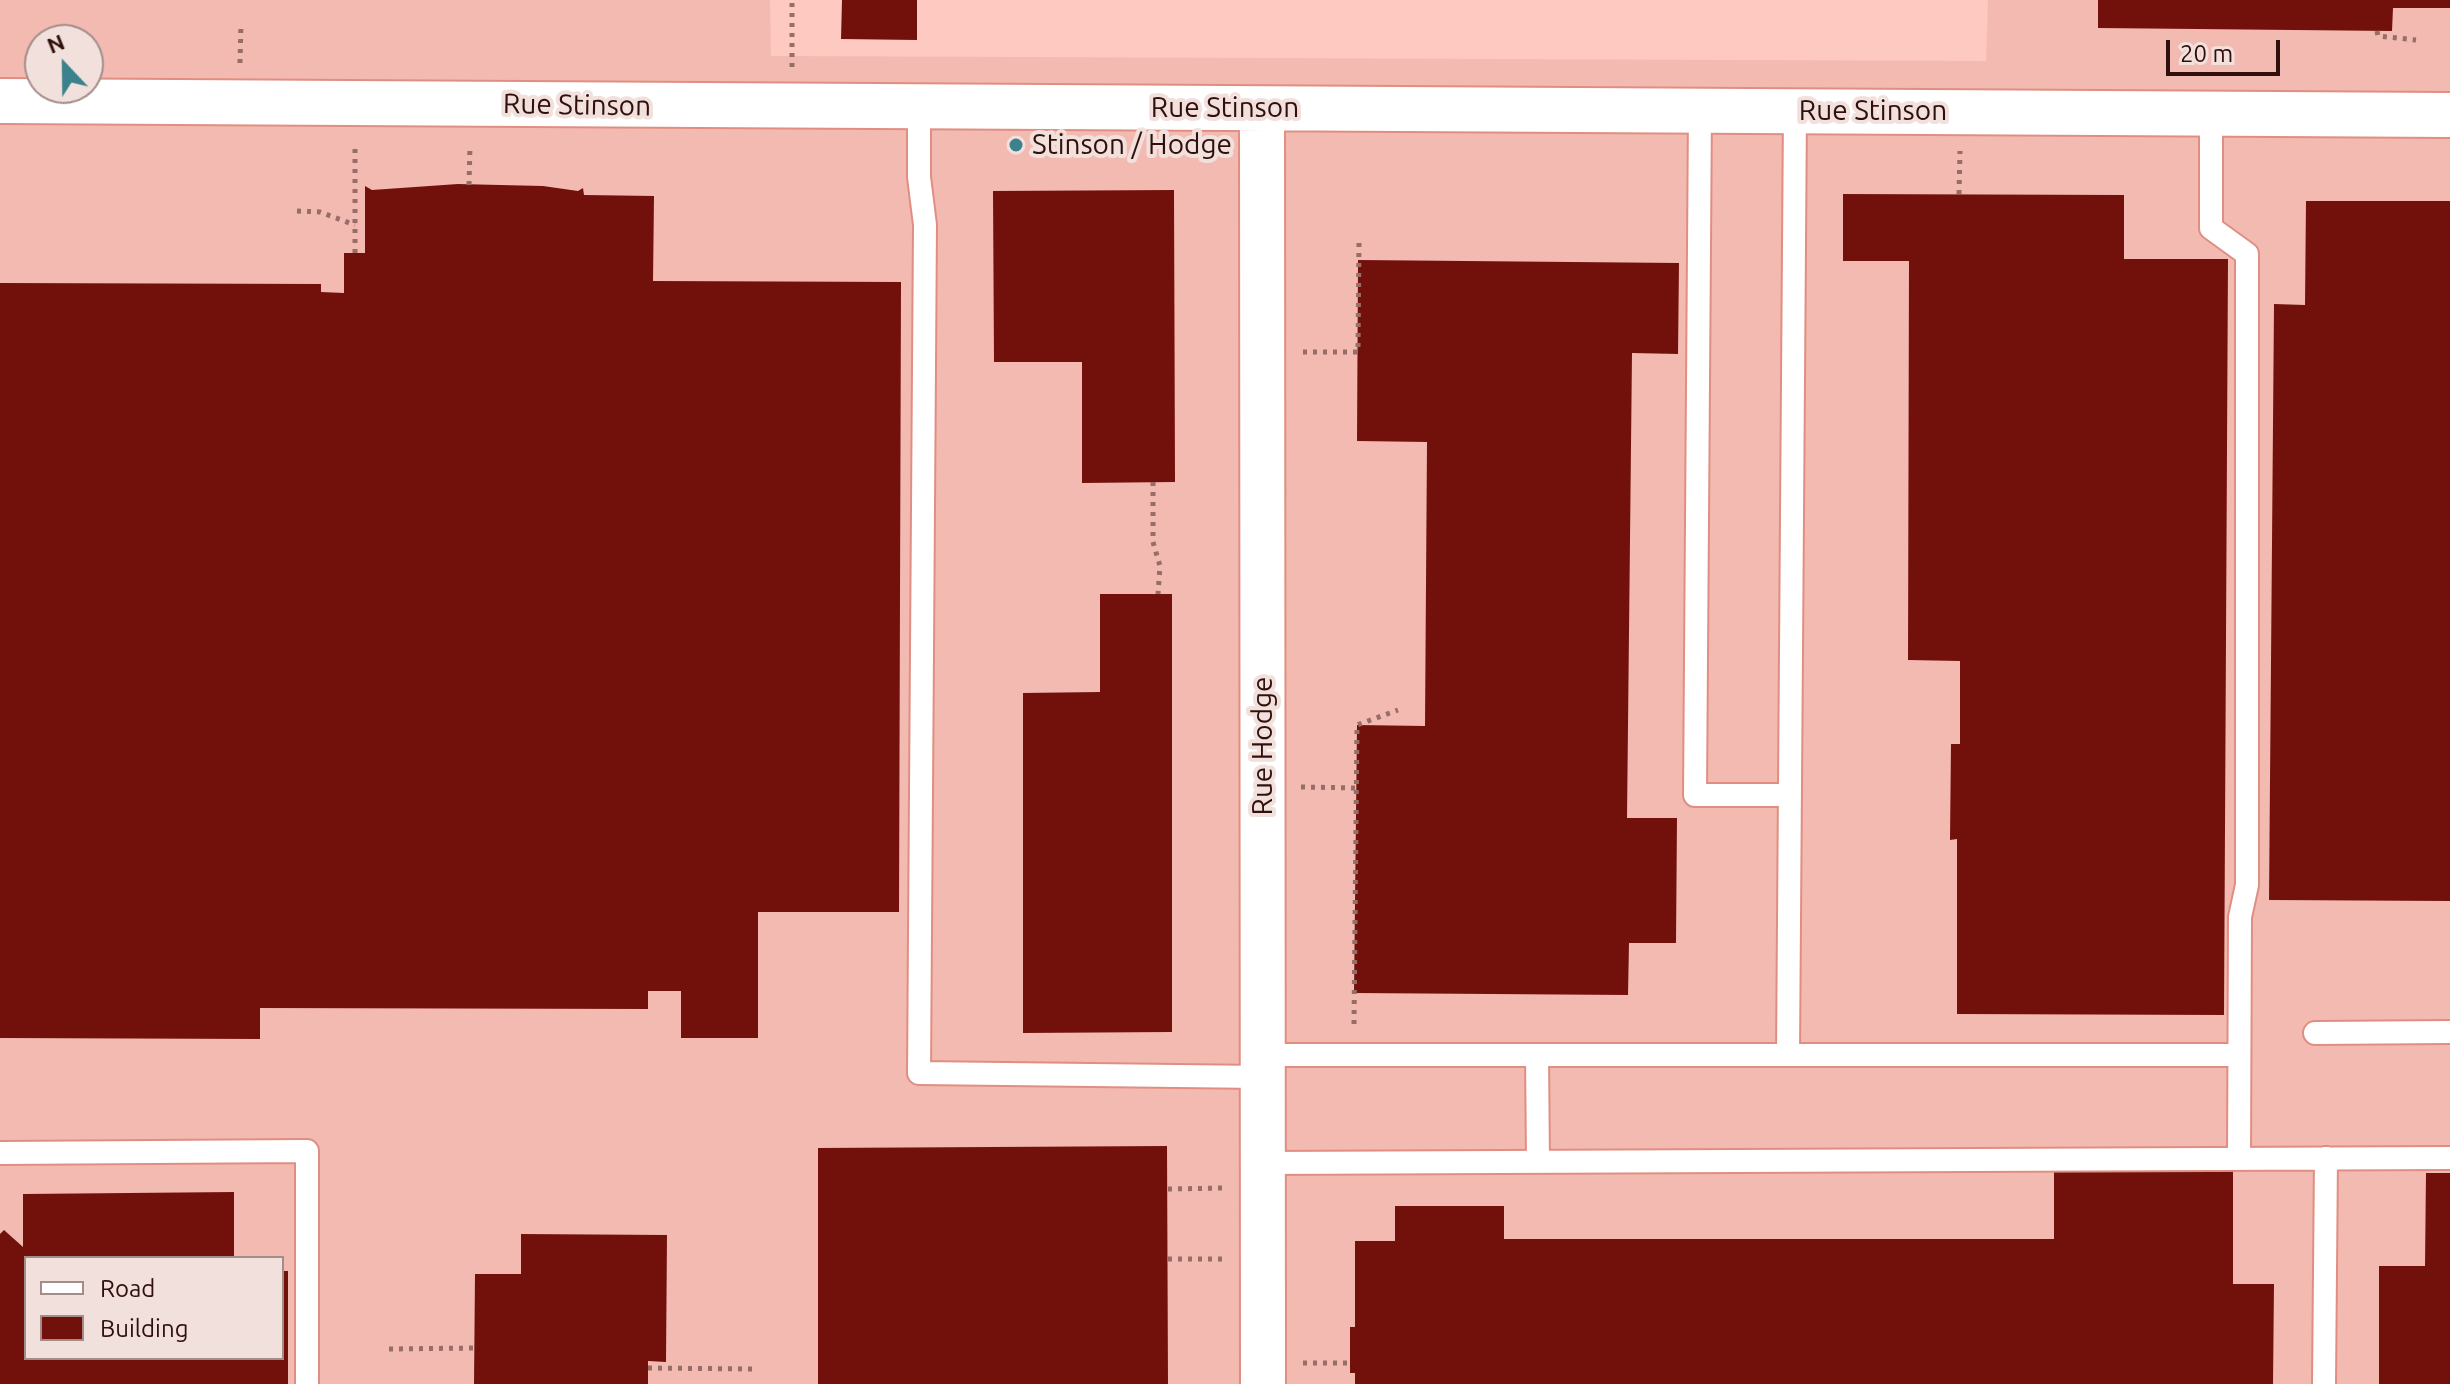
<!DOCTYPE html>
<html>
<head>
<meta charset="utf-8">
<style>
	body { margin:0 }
	#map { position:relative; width:2450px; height:1384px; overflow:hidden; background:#fec9c1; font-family:Ubuntu,sans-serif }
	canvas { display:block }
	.legend { position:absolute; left:24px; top:1256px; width:260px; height:104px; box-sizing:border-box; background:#f2e0dd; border:2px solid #a48d89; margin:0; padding:10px 14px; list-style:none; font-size:24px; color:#2f100c }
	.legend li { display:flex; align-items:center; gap:16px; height:40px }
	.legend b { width:40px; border:2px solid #a48d89 }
	.north { position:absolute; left:24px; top:24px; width:80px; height:80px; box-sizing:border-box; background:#f2e0dd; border:2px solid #a48d89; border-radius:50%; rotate:338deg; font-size:22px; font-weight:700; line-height:32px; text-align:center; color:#2f100c }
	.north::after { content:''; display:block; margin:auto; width:28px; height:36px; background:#3b828d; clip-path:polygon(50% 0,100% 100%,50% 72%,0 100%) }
	.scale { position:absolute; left:2166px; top:40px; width:114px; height:36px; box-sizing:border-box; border:4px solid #2f100c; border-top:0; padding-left:10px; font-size:24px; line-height:28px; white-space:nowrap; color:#2f100c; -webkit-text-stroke:6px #f2e0dd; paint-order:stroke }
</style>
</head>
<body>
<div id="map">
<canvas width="2450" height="1384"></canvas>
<ul class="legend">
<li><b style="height:10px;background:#fff"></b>Road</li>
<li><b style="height:22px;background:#72110c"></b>Building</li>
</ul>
<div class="north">N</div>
<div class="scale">20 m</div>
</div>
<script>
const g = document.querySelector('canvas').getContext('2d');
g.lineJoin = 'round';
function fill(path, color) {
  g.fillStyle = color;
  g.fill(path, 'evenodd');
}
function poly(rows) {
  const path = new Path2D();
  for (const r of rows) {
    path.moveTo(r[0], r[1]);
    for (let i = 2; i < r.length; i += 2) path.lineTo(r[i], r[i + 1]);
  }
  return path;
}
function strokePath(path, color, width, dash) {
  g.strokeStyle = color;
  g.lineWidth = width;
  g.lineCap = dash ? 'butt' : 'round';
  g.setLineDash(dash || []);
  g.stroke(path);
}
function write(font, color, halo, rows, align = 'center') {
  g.font = font + ' Ubuntu,sans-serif';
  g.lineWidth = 8;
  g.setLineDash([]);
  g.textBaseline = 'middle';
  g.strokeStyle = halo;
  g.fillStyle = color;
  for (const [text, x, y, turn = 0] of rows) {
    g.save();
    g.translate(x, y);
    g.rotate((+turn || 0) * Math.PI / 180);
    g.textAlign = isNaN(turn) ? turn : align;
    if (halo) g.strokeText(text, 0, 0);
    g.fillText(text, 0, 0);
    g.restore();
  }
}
const built = poly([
	[0,0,770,0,771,56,1986,61,1988,0,2450,0,2450,1384,0,1384],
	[40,40,88,40,88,88,40,88],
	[26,1258,282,1258,282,1358,26,1358]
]);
const building = poly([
	[842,0,917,0,917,40,841,39],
	[2098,0,2450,0,2450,8,2393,8,2392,31,2098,28],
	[458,184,543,186,578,191,583,188,584,195,654,196,653,281,901,282,899,912,758,912,758,1038,681,1038,681,991,648,991,648,1009,260,1008,260,1039,0,1038,0,283,321,284,321,292,344,293,344,253,365,253,365,186,372,190],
	[1174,190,1175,482,1082,483,1082,362,994,362,993,191],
	[1843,194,2124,195,2124,259,2228,259,2224,1015,1957,1014,1957,839,1950,840,1951,744,1960,744,1960,661,1908,660,1909,261,1843,261],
	[2306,201,2450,201,2450,901,2269,900,2274,304,2305,305],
	[1358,260,1679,263,1678,354,1632,353,1627,818,1677,818,1676,943,1629,943,1628,995,1354,993,1357,725,1425,726,1427,442,1357,441],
	[1100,594,1172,594,1172,1032,1023,1033,1023,693,1100,692],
	[1167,1146,1168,1384,818,1384,818,1148],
	[2054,1171,2233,1171,2233,1284,2274,1284,2273,1384,1355,1384,1355,1373,1350,1373,1350,1327,1355,1327,1355,1241,1395,1241,1395,1206,1504,1206,1504,1239,2054,1239],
	[2426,1173,2450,1173,2450,1384,2379,1384,2379,1266,2425,1266],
	[234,1192,234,1258,26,1258,26,1358,282,1358,282,1271,288,1271,288,1384,0,1384,0,1234,4,1230,23,1247,23,1194],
	[521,1234,667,1235,666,1362,648,1361,648,1384,474,1384,475,1274,521,1274]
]);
const path = poly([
	[2377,31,2378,36,2416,40],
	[240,63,241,23],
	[792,67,792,0],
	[469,185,470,146],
	[1959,194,1960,151],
	[297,211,320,212,355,225],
	[355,253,355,144],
	[1303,352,1358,352,1359,240],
	[1153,482,1153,542,1160,566,1158,594],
	[1301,787,1356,788],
	[1354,1024,1357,725,1398,710],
	[1168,1189,1223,1188],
	[1168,1259,1223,1259],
	[389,1349,474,1348],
	[1303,1363,1350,1363],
	[648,1368,752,1369]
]);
const service = poly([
	[919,108,919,177,925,225,919,1073,1263,1077],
	[1700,110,1695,795,1790,795],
	[2211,113,2211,228,2247,254,2247,885,2240,917,2239,1158],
	[2315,1033,2450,1032],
	[1263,1055,2239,1055],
	[1537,1055,1538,1162],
	[1788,1055,1795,110],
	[0,1153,307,1151,307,1384],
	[1263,1163,2450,1158],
	[2324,1384,2326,1158]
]);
const minor = poly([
	[0,101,2450,115],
	[1262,109,1263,1384]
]);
const markers = [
	[1016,145,8,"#3b828d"]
];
const streetNames = [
	["Rue Stinson",577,105,1],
	["Rue Stinson",1225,108],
	["Rue Stinson",1873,111],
	["Rue Hodge",1263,746,-90]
];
const poiNames = [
	["Stinson / Hodge",1032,145]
];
fill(built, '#f3bab1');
fill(building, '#72110c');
strokePath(service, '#e18e82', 26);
strokePath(minor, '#e18e82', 48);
strokePath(path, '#976d67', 5, [4, 6]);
strokePath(service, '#fff', 22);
strokePath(minor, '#fff', 44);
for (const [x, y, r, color] of markers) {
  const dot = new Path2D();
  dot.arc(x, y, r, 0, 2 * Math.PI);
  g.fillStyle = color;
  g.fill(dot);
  strokePath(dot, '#f2e0dd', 3);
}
write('28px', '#2f100c', '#f2e0dd', streetNames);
write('28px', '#2f100c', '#f2e0dd', poiNames, 'left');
</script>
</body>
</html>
